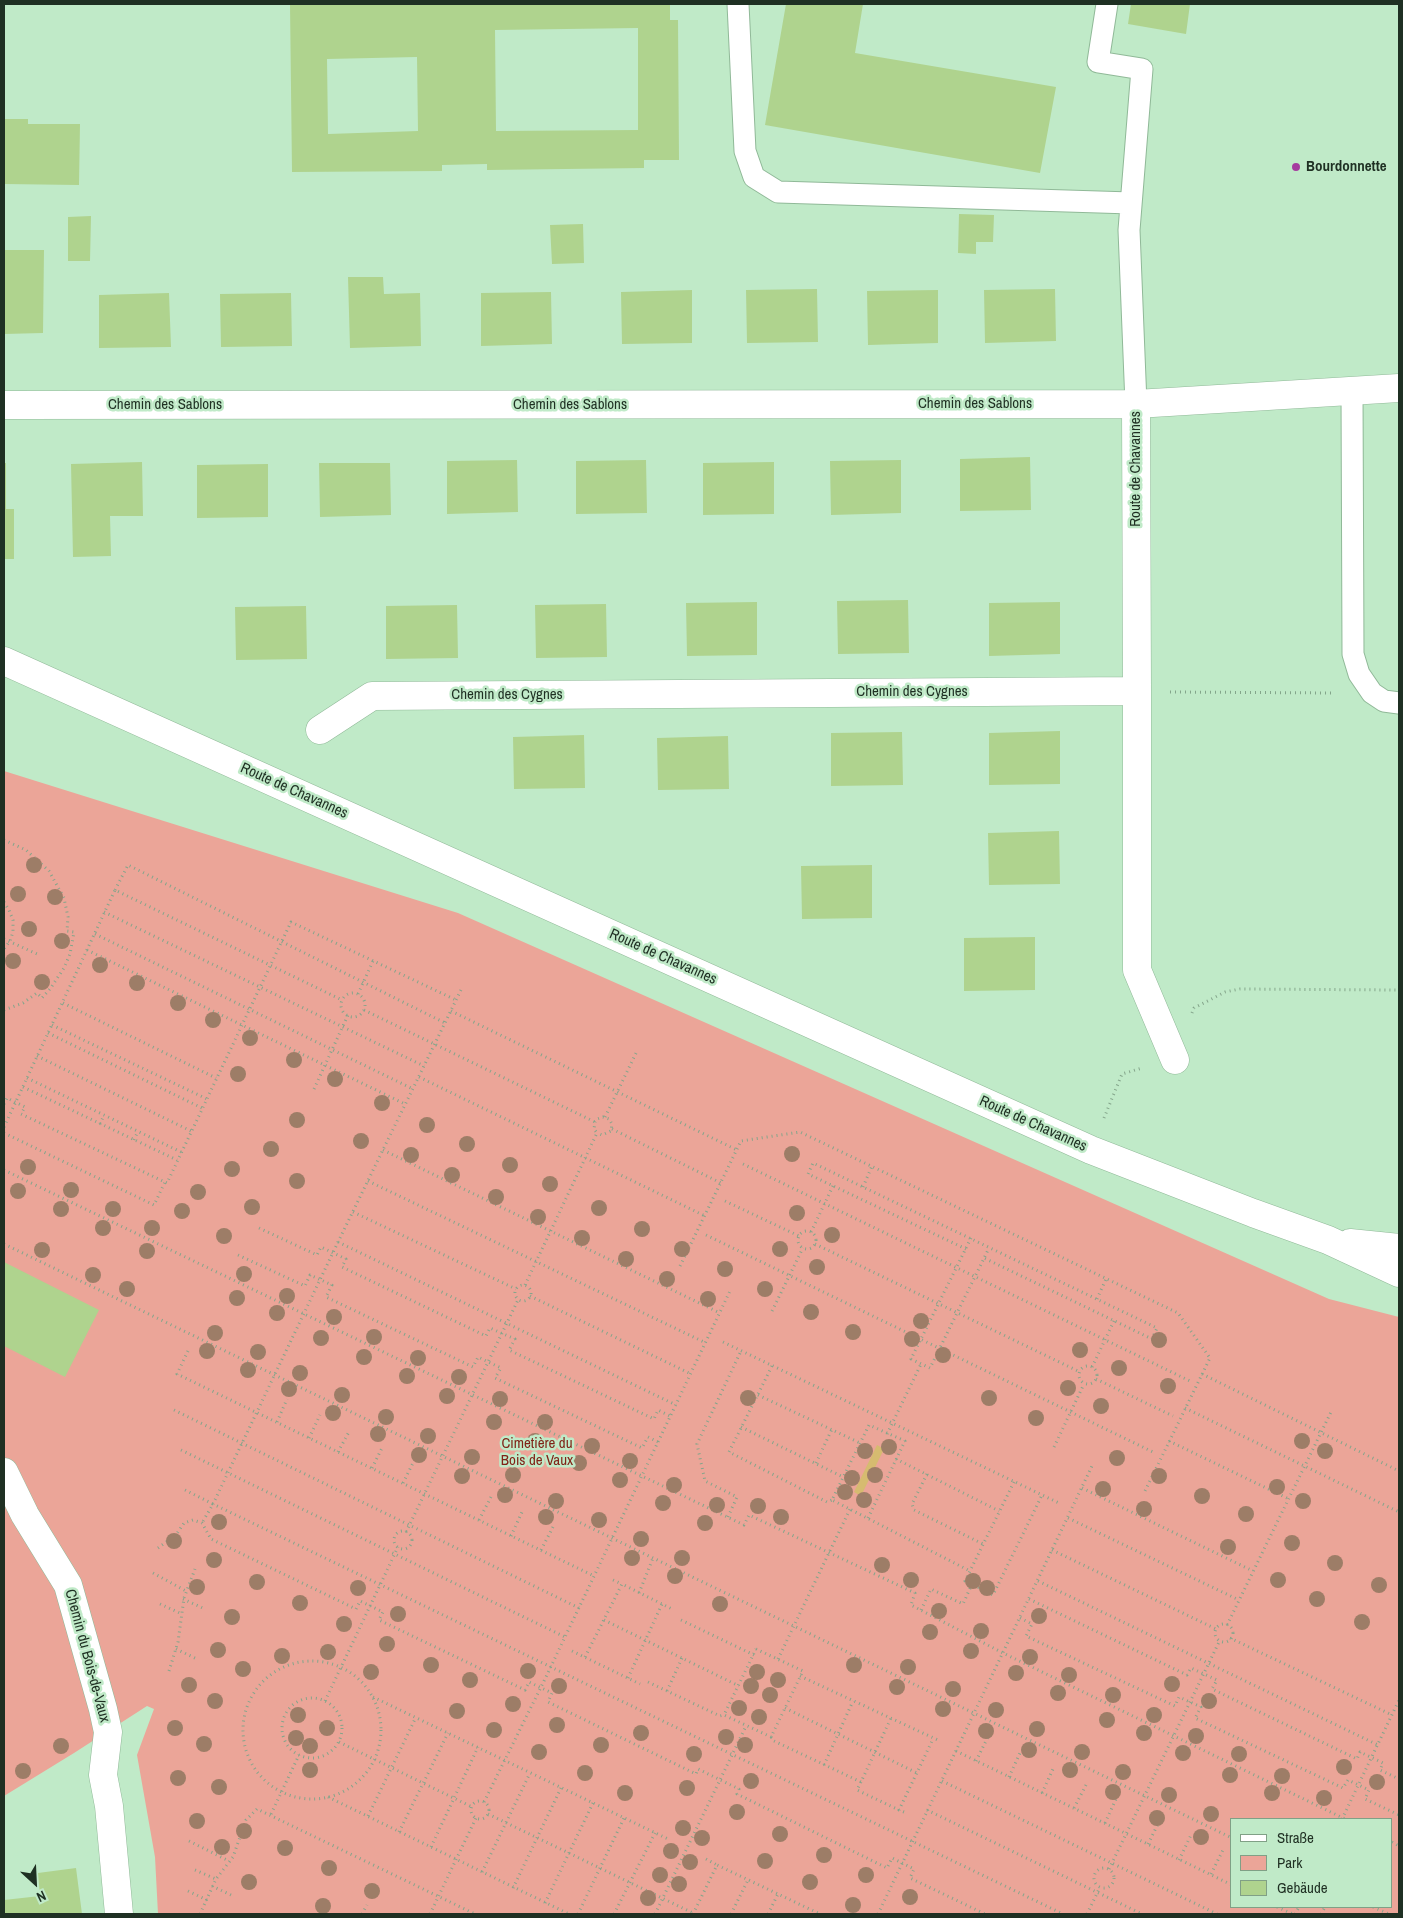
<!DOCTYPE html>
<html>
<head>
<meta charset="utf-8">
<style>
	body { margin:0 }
	#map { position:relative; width:1403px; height:1918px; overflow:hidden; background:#c0eac8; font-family:"Archivo Narrow",sans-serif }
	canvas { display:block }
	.frame { position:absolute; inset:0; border:5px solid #1f3023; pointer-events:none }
	.legend { position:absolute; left:1230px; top:1818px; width:162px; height:90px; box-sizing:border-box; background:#c0eac8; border:1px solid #80a086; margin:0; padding:6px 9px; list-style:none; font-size:15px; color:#1f3023 }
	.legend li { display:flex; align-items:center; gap:10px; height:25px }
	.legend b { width:25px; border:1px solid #80a086 }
	.north { position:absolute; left:10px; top:1858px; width:50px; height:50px; -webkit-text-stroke:4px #c0eac8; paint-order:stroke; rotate:155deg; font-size:14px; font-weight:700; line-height:20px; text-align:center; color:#1f3023 }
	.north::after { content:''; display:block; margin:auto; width:18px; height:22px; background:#1f3023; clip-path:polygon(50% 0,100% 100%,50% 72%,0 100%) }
</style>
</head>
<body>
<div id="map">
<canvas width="1403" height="1918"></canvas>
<div class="frame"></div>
<ul class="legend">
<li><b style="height:6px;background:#fff"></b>Straße</li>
<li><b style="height:14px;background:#eba598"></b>Park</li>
<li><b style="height:14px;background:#afd38e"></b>Gebäude</li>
</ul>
<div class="north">N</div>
</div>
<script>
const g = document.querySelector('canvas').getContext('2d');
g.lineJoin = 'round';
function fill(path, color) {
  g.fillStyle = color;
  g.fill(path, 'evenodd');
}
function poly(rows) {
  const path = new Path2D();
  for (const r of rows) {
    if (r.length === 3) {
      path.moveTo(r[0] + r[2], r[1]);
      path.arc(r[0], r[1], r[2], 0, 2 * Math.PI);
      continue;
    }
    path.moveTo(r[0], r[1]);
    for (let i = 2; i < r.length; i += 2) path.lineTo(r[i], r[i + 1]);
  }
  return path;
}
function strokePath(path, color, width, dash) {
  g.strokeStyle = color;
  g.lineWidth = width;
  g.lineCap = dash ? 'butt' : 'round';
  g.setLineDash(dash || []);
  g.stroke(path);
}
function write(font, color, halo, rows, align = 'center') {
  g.font = font + ' "Archivo Narrow",sans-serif';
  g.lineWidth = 5;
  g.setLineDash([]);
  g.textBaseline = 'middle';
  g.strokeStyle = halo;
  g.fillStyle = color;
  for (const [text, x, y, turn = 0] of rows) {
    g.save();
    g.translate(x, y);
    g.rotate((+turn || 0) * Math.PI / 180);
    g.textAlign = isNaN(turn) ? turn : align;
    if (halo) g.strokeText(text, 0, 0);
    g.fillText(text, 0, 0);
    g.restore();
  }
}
const green = poly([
	[4,771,458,913,1329,1299,1399,1317,1399,1914,158,1914,155,1857,137,1755,154,1709,147,1706,74,1753,4,1796],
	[1232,1819,1392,1819,1392,1907,1232,1907]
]);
const water = poly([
	[877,1445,884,1449,861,1496,854,1492]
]);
const building = poly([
	[290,4,670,4,670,20,678,20,679,160,644,160,644,168,487,170,487,164,442,165,442,171,292,172],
	[638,28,638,130,496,131,495,30],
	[417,57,418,131,328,134,327,59],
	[786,4,863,4,855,53,1056,87,1040,173,765,125],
	[1131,4,1190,4,1186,34,1128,24],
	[4,119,28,119,28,124,80,124,79,185,4,184],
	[959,214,994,215,993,242,976,242,976,254,958,253],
	[91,216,90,261,68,261,68,217],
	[583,224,584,263,552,264,550,225],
	[4,250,44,250,43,333,4,334],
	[348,277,383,277,384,294,420,293,421,346,350,348],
	[817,289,818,342,747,343,746,290],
	[1055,289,1056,341,985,343,984,290],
	[692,290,692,343,622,344,621,292],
	[938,290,938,343,868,345,867,291],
	[551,292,552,344,481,346,481,293],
	[169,293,171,347,99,348,99,295],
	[291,293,292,346,221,347,220,294],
	[1030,457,1031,510,960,511,960,459],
	[517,460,518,512,447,514,447,461],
	[646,460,647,513,576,514,576,461],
	[901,460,901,513,831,515,830,461],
	[142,462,143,516,110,516,111,556,73,557,71,464],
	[774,462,774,514,703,515,703,463],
	[4,463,6,463,6,509,14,509,14,559,4,559],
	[319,463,390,463,391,515,320,517],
	[268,464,268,517,197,518,197,465],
	[908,600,909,653,838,654,837,601],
	[757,602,757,655,687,656,686,603],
	[1060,602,1060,654,989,656,989,603],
	[606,604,607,657,536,658,535,605],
	[457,605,458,658,386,659,386,606],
	[306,606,307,659,236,660,235,607],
	[1060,731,1060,784,989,785,989,733],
	[902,732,903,785,831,786,831,733],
	[584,735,585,788,514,789,513,737],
	[728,736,729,789,658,790,657,738],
	[1059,831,1060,884,989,885,988,833],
	[872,865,872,918,802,919,801,866],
	[1035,937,1035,990,964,991,964,938],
	[4,1262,99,1310,65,1377,4,1346],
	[76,1868,82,1914,4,1914,4,1900,40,1896,38,1873]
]);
const path = poly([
	[1170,692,1334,693],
	[4,840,26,850,49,871,64,898,68,917,67,931,74,932,70,954,64,968,50,989,42,998,37,993,23,1003,4,1010],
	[115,890,128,865,445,1023],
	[4,902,9,910,13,920,13,932,10,941,4,949],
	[104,912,424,1066],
	[95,934,413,1089],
	[4,939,37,954],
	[87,950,405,1104],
	[461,990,338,1242,213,1504,1063,1914],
	[353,1005,12],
	[358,994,373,961],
	[63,1003,216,1078],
	[364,1010,595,1122],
	[451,1011,737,1150],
	[1192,1013,1194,1008,1225,992,1240,989,1399,990],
	[52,1025,207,1099],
	[48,1033,202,1108],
	[37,1056,191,1131],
	[419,1077,705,1216],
	[27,1078,181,1152],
	[23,1087,177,1160],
	[314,1089,348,1015],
	[4,1104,7,1098,25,1107,21,1114,167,1183,291,922,456,1000],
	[605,1117,637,1051],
	[1104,1118,1122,1074,1142,1068],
	[100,1124,104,1115],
	[4,1127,115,890,342,1000],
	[612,1129,721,1183],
	[4,1133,154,1205,165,1182],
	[134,1140,138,1131],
	[383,1150,720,1313],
	[743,1164,1190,1381],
	[4,1170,744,1525,749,1515,915,1593,911,1605,1003,1653,1345,1819],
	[368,1181,706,1343],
	[863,1187,872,1166],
	[725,1201,799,1236],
	[353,1212,516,1289],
	[259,1228,317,1255,321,1247,346,1259,342,1267,486,1336,490,1328,501,1333,515,1339,509,1350,654,1419,658,1410,670,1416],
	[807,1240,9],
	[811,1232,833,1186],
	[706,1235,1155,1453],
	[971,1238,911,1359,930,1368,989,1248],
	[338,1242,676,1405],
	[4,1244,1232,1838],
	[815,1244,1080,1372],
	[966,1249,808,1174,813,1163,1157,1328,1152,1339,984,1258],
	[238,1255,305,1286,310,1275,332,1285,326,1297,473,1367,478,1357,501,1368,495,1378,642,1448,648,1437,658,1442],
	[680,1266,741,1141,800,1132,1178,1313,1210,1358,1145,1491],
	[523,1293,8],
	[525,1285,597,1133,594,1129,595,1122,597,1119,603,1117,609,1119,612,1124,611,1131,602,1135,597,1133],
	[530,1296,691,1374],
	[1097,1299,1106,1279],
	[772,1311,803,1248],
	[723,1342,1061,1504],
	[188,1351,177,1374,594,1576],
	[1088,1375,9],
	[772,1366,729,1452,827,1502,832,1500],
	[1092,1367,1114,1321],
	[1202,1374,1399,1471],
	[1096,1379,1173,1416],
	[758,1395,860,1443],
	[1185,1408,1399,1512],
	[174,1410,579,1608],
	[277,1422,287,1399],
	[741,1427,843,1477],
	[887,1434,921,1364],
	[309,1438,320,1415],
	[1169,1441,1289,1499],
	[1054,1447,1084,1384],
	[181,1450,565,1637],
	[338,1452,350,1430],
	[896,1459,999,1511],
	[816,1463,832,1429],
	[372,1468,383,1446],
	[927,1474,912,1504,914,1510,983,1544],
	[1014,1482,965,1581,993,1595,1042,1495],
	[403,1483,414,1461],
	[1082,1488,1253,1571],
	[185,1490,213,1504,202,1523],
	[728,1517,737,1497,705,1481,697,1444,741,1351],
	[868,1518,905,1441,869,1425,832,1500,970,1571],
	[1068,1518,1239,1600],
	[479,1520,491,1497],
	[403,1540,9],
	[406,1532,518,1300],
	[511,1536,522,1512],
	[158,1548,176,1535,184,1523,193,1520,202,1523,211,1539,356,1609,360,1601,383,1612,379,1620,525,1690,529,1682,552,1693,548,1702,696,1774,698,1769,739,1789,737,1794,887,1868,892,1858,914,1869,910,1878,985,1914],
	[541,1550,553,1527],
	[1052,1550,1216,1629],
	[153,1573,186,1591],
	[613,1580,622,1584],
	[1038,1581,1378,1745],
	[639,1593,653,1558],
	[183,1599,205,1609],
	[1029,1599,1187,1675,1191,1668,1217,1680,1212,1689,1357,1759,1360,1752,1383,1763,1380,1770,1399,1779],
	[160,1604,182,1614],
	[921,1610,931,1589,963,1604,972,1584],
	[1020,1618,1032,1624,1026,1636,1175,1706,1179,1697,1201,1707,1195,1718,1343,1788,1348,1780,1369,1790,1365,1799,1399,1815],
	[604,1620,739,1686],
	[681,1620,754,1655],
	[1224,1633,9],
	[1227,1625,1332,1410],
	[1230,1638,1392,1715],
	[176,1649,197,1659],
	[756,1649,803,1671,771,1737,724,1715,756,1649],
	[572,1651,640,1684],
	[585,1657,622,1584,674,1610],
	[778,1659,850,1509],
	[312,1730,69],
	[169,1671,178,1642,184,1598,195,1569],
	[800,1676,940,1741],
	[628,1678,662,1604],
	[648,1682,720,1716,724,1715],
	[667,1691,682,1658],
	[373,1697,668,1839],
	[312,1728,30],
	[325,1701,398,1547],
	[785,1708,917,1773],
	[771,1737,774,1741,861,1782,891,1718],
	[339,1742,472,1807],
	[956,1751,1232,1885],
	[976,1761,988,1737],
	[824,1765,853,1701],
	[1009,1777,1020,1753],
	[942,1781,1217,1914],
	[861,1782,857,1790,899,1810],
	[1042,1793,1053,1769],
	[328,1797,569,1914],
	[480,1810,9],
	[484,1802,544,1681,730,1291],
	[1074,1808,1086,1785],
	[927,1810,1142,1914],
	[904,1812,899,1810,933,1739],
	[271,1814,299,1755],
	[488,1814,695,1914],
	[368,1816,416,1717],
	[1342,1819,1399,1700],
	[1105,1823,1116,1799],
	[399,1832,448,1733],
	[189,1841,229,1861],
	[1392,1842,1399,1846],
	[1148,1844,1160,1820],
	[431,1847,478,1747],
	[706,1859,717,1865],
	[1179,1860,1191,1835],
	[1104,1878,10],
	[1109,1869,1220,1640],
	[195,1870,216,1879],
	[482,1872,530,1773],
	[1211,1874,1223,1850],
	[212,1886,231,1895],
	[513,1888,561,1788],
	[188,1891,207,1900],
	[545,1903,593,1803],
	[1277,1907,1293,1914],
	[1373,1907,1389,1914],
	[200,1914,216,1879,233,1857,246,1820,257,1809,475,1914],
	[362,1914,367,1905],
	[430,1914,476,1818],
	[578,1914,624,1818],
	[614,1914,655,1833],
	[655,1914,746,1726],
	[693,1914,717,1865,820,1914],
	[731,1914,748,1880],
	[768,1914,778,1894],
	[878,1914,1092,1466],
	[1087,1914,1100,1887],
	[1295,1914,1299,1907],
	[1321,1914,1325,1907]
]);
const lane = poly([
	[738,4,745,151,754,177,778,192,1131,203],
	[1107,4,1098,62,1142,69,1129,230,1136,404],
	[1352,391,1353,654,1359,674,1372,693,1384,701,1399,703]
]);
const street = poly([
	[1136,404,1137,691],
	[4,405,1136,404,1399,388],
	[320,730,372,696,1137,691,1137,970,1175,1060],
	[4,1472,25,1515,68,1585,103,1709,108,1732,103,1775,109,1806,119,1914]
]);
const secondary = poly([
	[4,661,1091,1150,1253,1213,1328,1240,1399,1273],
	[1350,1243,1399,1248]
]);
const trees = [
	[34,865],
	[18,894],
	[55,897],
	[29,929],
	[62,941],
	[13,961],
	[100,965],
	[42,982],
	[137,983],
	[178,1003],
	[213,1020],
	[250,1038],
	[294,1060],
	[238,1074],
	[335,1079],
	[382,1103],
	[297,1120],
	[427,1125],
	[361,1141],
	[467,1144],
	[271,1149],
	[792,1154],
	[411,1155],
	[510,1165],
	[28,1167],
	[232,1169],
	[452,1175],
	[297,1181],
	[550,1184],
	[71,1190],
	[18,1191],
	[198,1192],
	[496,1197],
	[252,1207],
	[599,1208],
	[61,1209],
	[113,1209],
	[182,1211],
	[797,1213],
	[538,1217],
	[103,1228],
	[152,1228],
	[642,1229],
	[832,1235],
	[224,1236],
	[582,1238],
	[682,1249],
	[780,1249],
	[42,1250],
	[147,1251],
	[626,1259],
	[817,1267],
	[725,1269],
	[244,1274],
	[93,1275],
	[667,1279],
	[127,1289],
	[765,1289],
	[287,1296],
	[237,1298],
	[708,1299],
	[811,1312],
	[277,1313],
	[334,1317],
	[921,1321],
	[853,1332],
	[215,1333],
	[374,1337],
	[321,1338],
	[912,1339],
	[1159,1340],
	[1080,1350],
	[207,1351],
	[258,1352],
	[943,1355],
	[364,1357],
	[418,1358],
	[1119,1368],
	[248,1370],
	[300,1373],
	[407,1376],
	[459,1377],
	[1168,1386],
	[1068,1388],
	[289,1389],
	[342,1395],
	[447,1396],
	[748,1398],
	[989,1398],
	[500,1399],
	[1101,1406],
	[333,1413],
	[386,1417],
	[1036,1418],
	[494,1422],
	[545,1422],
	[378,1434],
	[428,1436],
	[535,1441],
	[1302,1441],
	[592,1446],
	[889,1447],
	[865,1451],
	[1325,1451],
	[419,1455],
	[472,1457],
	[1117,1458],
	[630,1461],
	[579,1463],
	[513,1475],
	[875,1475],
	[462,1476],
	[1159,1476],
	[852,1478],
	[620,1480],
	[674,1485],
	[1277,1487],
	[1103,1489],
	[845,1492],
	[505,1495],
	[1202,1496],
	[864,1500],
	[556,1501],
	[1303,1501],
	[663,1503],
	[717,1505],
	[758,1506],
	[1144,1509],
	[1246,1514],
	[546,1517],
	[781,1517],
	[599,1520],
	[219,1522],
	[705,1523],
	[641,1539],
	[174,1541],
	[1292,1543],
	[1228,1547],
	[632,1558],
	[682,1558],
	[214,1560],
	[1335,1563],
	[882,1565],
	[675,1576],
	[911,1580],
	[1278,1580],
	[973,1581],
	[257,1582],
	[1379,1585],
	[197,1587],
	[358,1588],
	[987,1588],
	[1317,1599],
	[300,1603],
	[720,1604],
	[939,1611],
	[398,1614],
	[1039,1616],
	[232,1617],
	[1362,1622],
	[344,1624],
	[981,1631],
	[930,1632],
	[387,1644],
	[218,1650],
	[971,1651],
	[328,1652],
	[282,1656],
	[1030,1657],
	[431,1665],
	[854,1665],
	[908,1667],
	[243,1669],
	[528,1671],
	[371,1672],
	[757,1672],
	[1016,1673],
	[1069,1675],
	[470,1680],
	[778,1680],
	[1172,1684],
	[189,1685],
	[559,1686],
	[751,1686],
	[897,1687],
	[953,1689],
	[1058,1693],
	[770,1695],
	[1113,1695],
	[215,1701],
	[1209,1701],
	[513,1704],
	[739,1708],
	[943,1709],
	[996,1710],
	[457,1711],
	[298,1715],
	[1154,1715],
	[759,1717],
	[1107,1720],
	[557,1725],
	[175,1728],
	[327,1728],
	[1037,1729],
	[494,1730],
	[986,1731],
	[641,1733],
	[1144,1733],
	[1196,1736],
	[726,1737],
	[296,1738],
	[204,1744],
	[601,1745],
	[745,1745],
	[61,1746],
	[310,1746],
	[1029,1750],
	[539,1752],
	[1082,1752],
	[1183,1753],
	[694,1754],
	[1239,1754],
	[1344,1767],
	[310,1770],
	[1070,1770],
	[23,1771],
	[1123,1772],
	[585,1773],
	[1230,1775],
	[1282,1776],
	[178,1778],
	[751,1781],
	[1377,1782],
	[219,1787],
	[687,1788],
	[1113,1792],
	[625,1793],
	[1272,1793],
	[1169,1795],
	[1324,1798],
	[737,1812],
	[1211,1814],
	[1157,1818],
	[197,1821],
	[683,1828],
	[244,1831],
	[780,1834],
	[1201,1837],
	[702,1838],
	[222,1847],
	[285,1848],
	[671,1851],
	[824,1855],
	[765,1861],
	[690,1862],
	[329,1868],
	[660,1875],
	[866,1875],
	[249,1882],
	[810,1882],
	[679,1884],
	[372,1891],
	[910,1897],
	[648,1898],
	[853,1905],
	[323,1906]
];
const markers = [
	[1296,167,5,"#a53c9e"]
];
const poiNames = [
	["Bourdonnette",1306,167]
];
const streetNames = [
	["Chemin des Sablons",975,404],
	["Chemin des Sablons",165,405],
	["Chemin des Sablons",570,405],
	["Route de Chavannes",1136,469,-90],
	["Chemin des Cygnes",912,692],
	["Chemin des Cygnes",507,695],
	["Route de Chavannes",294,791,24],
	["Route de Chavannes",663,957,24],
	["Route de Chavannes",1033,1124,24],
	["Chemin du Bois-de-Vaux",87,1656,75]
];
const parkNames = [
	["Cimetière du",537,1444],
	["Bois de Vaux",537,1461]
];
fill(green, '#eba598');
fill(water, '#d6bb70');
fill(building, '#afd38e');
strokePath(lane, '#90b998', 23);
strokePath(street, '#90b998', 29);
strokePath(secondary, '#90b998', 29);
strokePath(path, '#84a58b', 3, [1, 4]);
strokePath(lane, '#fff', 21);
strokePath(street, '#fff', 28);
strokePath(secondary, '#fff', 28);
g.fillStyle = '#9d7d67';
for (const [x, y] of trees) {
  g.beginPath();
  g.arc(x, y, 8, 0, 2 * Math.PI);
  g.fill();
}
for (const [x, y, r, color] of markers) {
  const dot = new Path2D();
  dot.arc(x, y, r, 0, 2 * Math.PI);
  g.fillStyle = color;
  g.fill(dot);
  strokePath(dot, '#c0eac8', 2);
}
write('bold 15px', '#1f3023', '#c0eac8', poiNames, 'left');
write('15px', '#1f3023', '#c0eac8', streetNames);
write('15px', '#802318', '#c0eac8', parkNames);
</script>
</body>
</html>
